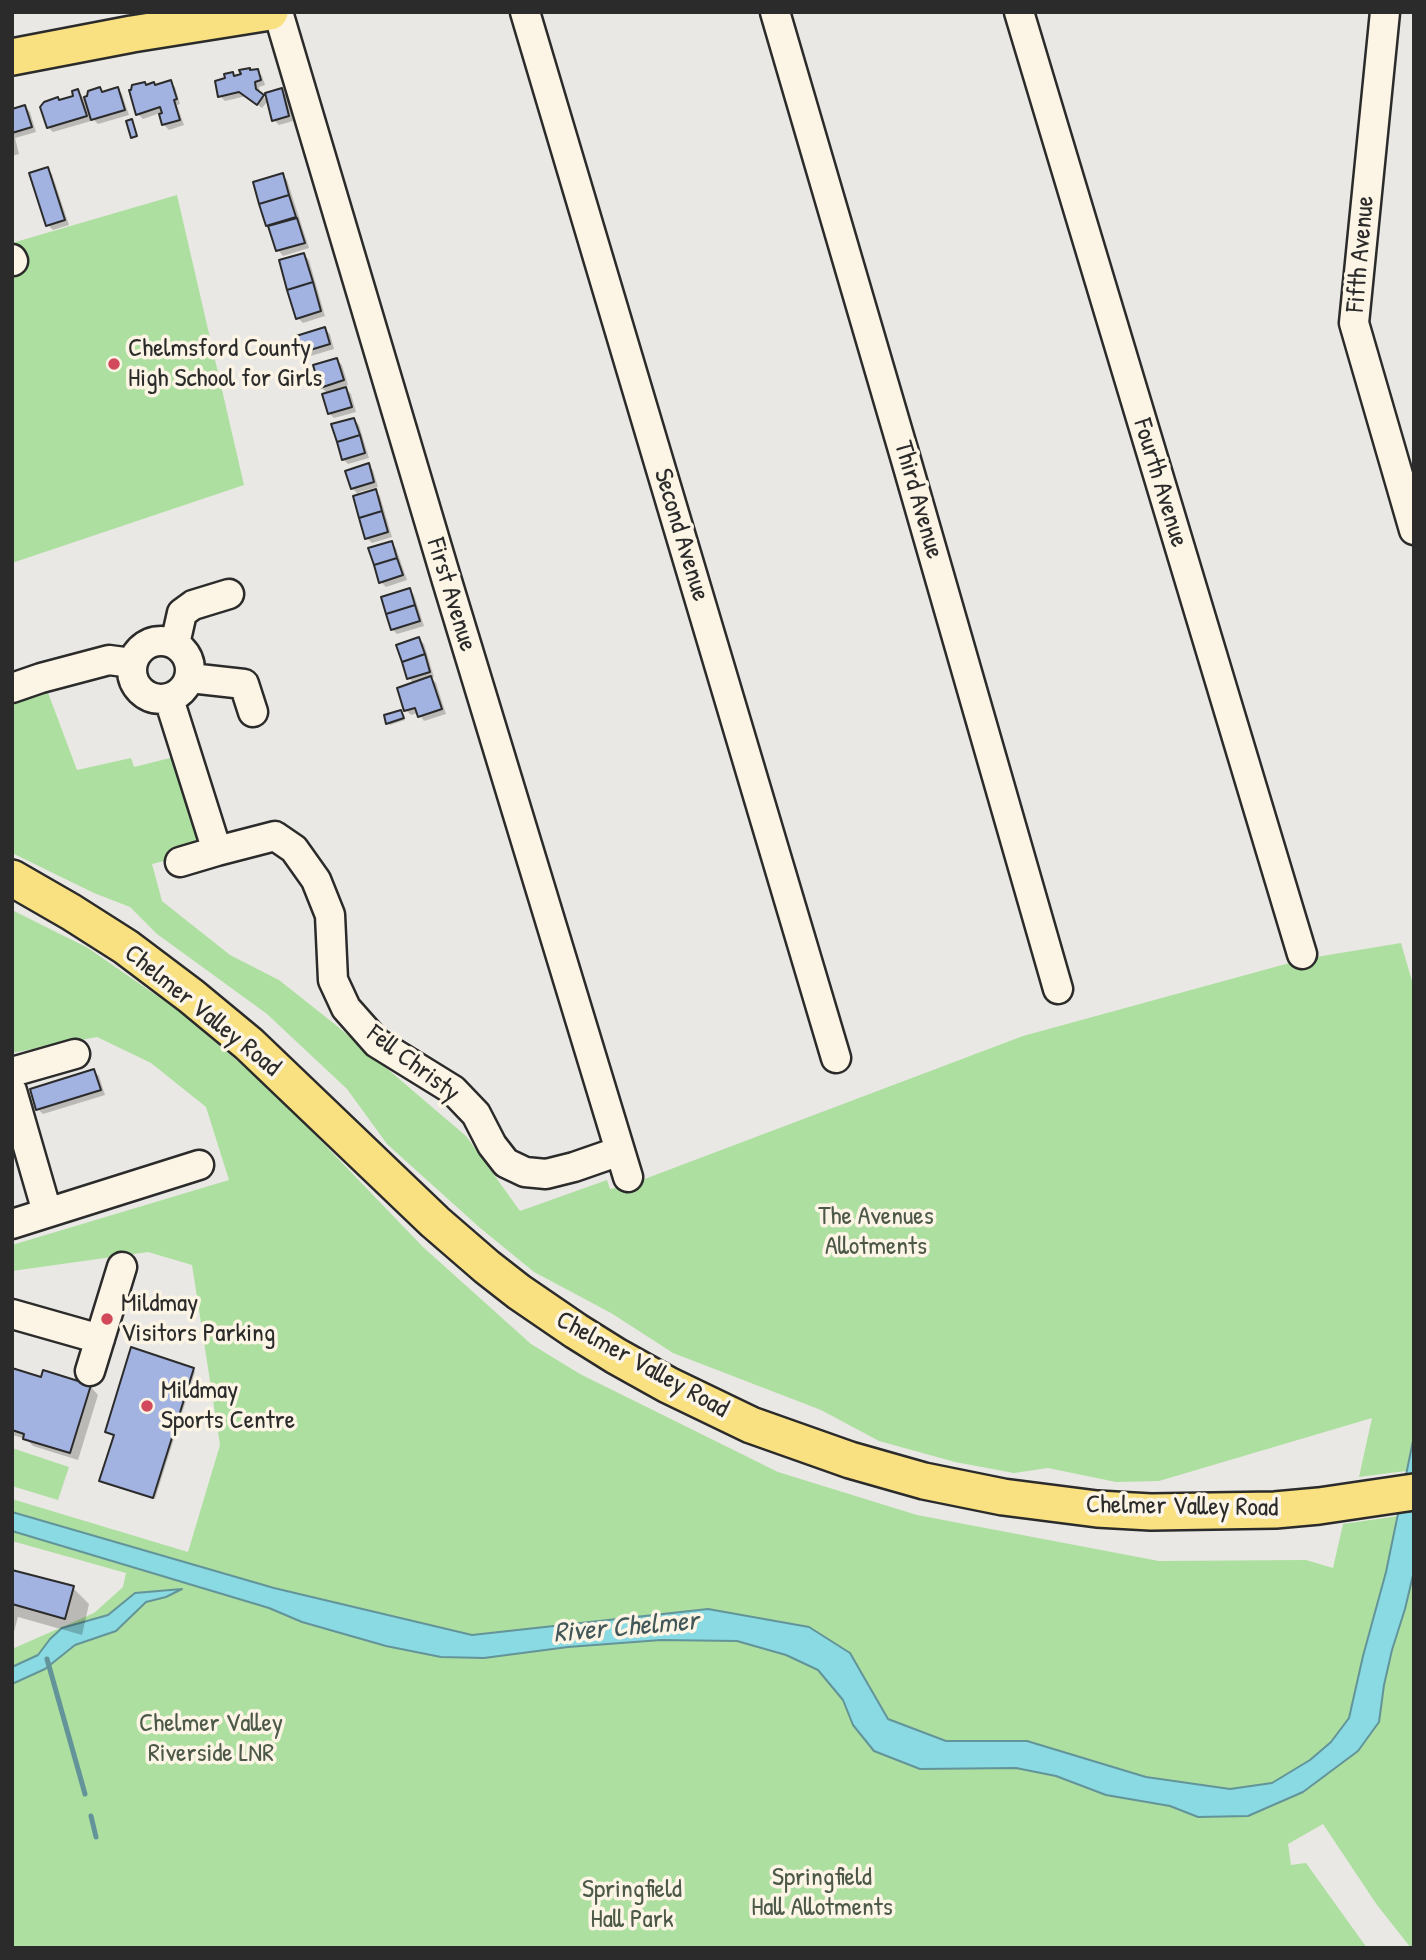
<!DOCTYPE html>
<html>
<head>
<meta charset="utf-8">
<style>
	body { margin:0 }
	#map { position:relative; width:1426px; height:1960px; overflow:hidden; background:#eae8e4; font-family:"Patrick Hand",sans-serif }
	canvas { display:block }
	.frame { position:absolute; inset:0; border:14px solid #2b2b2b; pointer-events:none }
</style>
</head>
<body>
<div id="map">
<canvas width="1426" height="1960"></canvas>
<div class="frame"></div>
</div>
<script>
const g = document.querySelector('canvas').getContext('2d');
g.lineJoin = 'round';
function fill(path, color) {
  g.fillStyle = color;
  g.fill(path, 'evenodd');
}
function poly(rows) {
  const path = new Path2D();
  for (const r of rows) {
    if (r.length === 3) {
      path.moveTo(r[0] + r[2], r[1]);
      path.arc(r[0], r[1], r[2], 0, 2 * Math.PI);
      continue;
    }
    path.moveTo(r[0], r[1]);
    for (let i = 2; i < r.length; i += 2) path.lineTo(r[i], r[i + 1]);
  }
  return path;
}
function strokePath(path, color, width, dash) {
  g.strokeStyle = color;
  g.lineWidth = width;
  g.lineCap = dash ? 'butt' : 'round';
  g.setLineDash(dash || []);
  g.stroke(path);
}
function write(font, color, halo, rows, align = 'center') {
  g.font = font + ' "Patrick Hand",sans-serif';
  g.lineWidth = 7;
  g.setLineDash([]);
  g.textBaseline = 'middle';
  g.strokeStyle = halo;
  g.fillStyle = color;
  for (const [text, x, y, turn = 0] of rows) {
    g.save();
    g.translate(x, y);
    g.rotate((+turn || 0) * Math.PI / 180);
    g.textAlign = isNaN(turn) ? turn : align;
    if (halo) g.strokeText(text, 0, 0);
    g.fillText(text, 0, 0);
    g.restore();
  }
}
const green = poly([
	[177,195,244,485,12,563,12,243],
	[47,690,77,770,131,758,134,767,174,757,200,852,152,864,162,901,230,955,279,980,337,1026,466,1136,520,1211,607,1180,610,1189,626,1186,1023,1036,1304,959,1401,943,1414,988,1414,1948,1411,1948,1377,1905,1323,1824,1288,1844,1291,1865,1306,1863,1367,1948,12,1948,12,1649,94,1613,123,1587,126,1573,12,1541,12,1531,167,1577,193,1565,12,1512,12,1499,188,1552,220,1445,192,1265,148,1252,12,1271,12,1245,229,1180,206,1107,151,1063,97,1037,12,1053,12,910,88,948,176,1009,273,1091,423,1247,531,1344,580,1374,778,1472,917,1515,1159,1561,1306,1560,1333,1568,1343,1524,1398,1516,1406,1471,1359,1477,1372,1418,1159,1481,1116,1482,1048,1468,1014,1473,955,1462,879,1441,821,1410,673,1353,611,1313,534,1272,479,1227,387,1144,347,1089,267,1014,157,934,130,907,94,893,12,853,12,701],
	[12,1448,69,1467,58,1500,12,1486]
]);
const water = poly([
	[1414,1436,1414,1571,1405,1609,1392,1650,1384,1685,1379,1722,1358,1751,1303,1792,1248,1816,1198,1817,1170,1806,1106,1795,1056,1776,1016,1768,920,1769,874,1751,853,1725,843,1700,818,1670,786,1655,737,1641,661,1640,568,1647,484,1658,441,1657,386,1646,302,1622,269,1608,12,1531,12,1512,274,1588,472,1635,708,1609,809,1627,850,1653,888,1719,946,1741,1027,1741,1146,1777,1230,1789,1272,1783,1310,1760,1331,1742,1349,1718,1363,1656,1386,1572,1414,1436],
	[182,1589,166,1597,146,1602,116,1631,75,1645,45,1669,12,1684,12,1667,38,1655,50,1639,62,1628,108,1615,135,1593,182,1589]
]);
const shadow = poly([
	[257,71,262,76,265,85,259,87,260,94,268,101,262,108,246,96,225,101,220,96,227,79,232,74,235,77],
	[170,82,175,87,180,104,177,105,184,125,169,130,164,125,160,113,143,119,138,114,145,84,147,86,156,86],
	[99,89,104,94,117,89,122,94,129,115,98,124,89,115,91,121,53,132,48,127,60,102,76,97,78,91,84,99,88,98],
	[281,90,286,95,293,121,279,125,274,120],
	[25,107,30,112,36,132,15,138,19,154,12,156,12,111],
	[47,169,52,174,69,225,53,230,48,225],
	[282,175,287,180,309,248,283,256,278,250,271,229,267,225],
	[304,255,309,260,325,316,303,323,298,318],
	[325,329,330,334,334,349,307,357,302,352],
	[337,360,342,365,348,385,344,387,351,394,356,412,334,418,329,413,328,394,321,387],
	[354,419,359,425,369,458,348,464,343,459],
	[368,465,373,470,378,487,359,492,360,496,375,491,380,496,392,537,372,543,367,538,360,496,352,488],
	[391,543,396,548,407,580,386,587,381,582],
	[409,590,414,595,424,626,397,634,392,629],
	[419,639,424,644,434,677,431,678,436,683,446,714,424,721,418,713,411,715,406,710,414,684,409,678],
	[401,712,405,720,390,725,388,723],
	[94,1071,99,1076,105,1095,43,1114,38,1109],
	[193,1369,195,1372,155,1499,103,1483,101,1481],
	[12,1370,43,1379,90,1386,98,1395,78,1460,33,1446,26,1439,12,1435],
	[12,1571,73,1588,89,1604,82,1635,18,1617,12,1639]
]);
const stream = poly([
	[47,1659,85,1794],
	[91,1816,96,1837]
]);
const building = poly([
	[250,68,250,70,258,69,261,80,255,82,256,89,264,95,257,105,239,92,218,97,215,81,225,78,224,74,233,72,234,76,241,74,239,70,250,68],
	[171,80,177,99,174,100,180,120,162,125,159,114,162,113,160,107,136,115,129,90,131,90,132,85,145,82,146,85,154,82,155,85,171,80],
	[100,87,102,92,118,87,125,110,91,120,84,97,87,96,88,91,100,87],
	[282,88,289,116,272,121,265,93,282,88],
	[78,89,87,116,47,128,40,107,44,102,58,97,59,100,73,96,72,91,78,89],
	[25,105,32,127,12,133,12,109,25,105],
	[132,119,137,136,131,138,126,121,132,119],
	[48,167,65,220,46,226,29,173,48,167],
	[283,173,289,195,259,204,253,182,283,173],
	[289,195,296,217,266,226,259,204,289,195],
	[297,218,305,243,276,251,268,226,297,218],
	[304,253,313,282,287,290,279,260,304,253],
	[313,282,321,311,296,319,287,290,313,282],
	[325,327,330,344,300,353,296,336,325,327],
	[337,358,344,380,320,388,313,365,337,358],
	[346,387,352,407,328,414,322,394,346,387],
	[354,418,360,435,337,442,331,424,354,418],
	[360,435,365,453,342,460,337,442,360,435],
	[369,463,374,482,351,489,345,471,369,463],
	[376,489,382,511,359,518,353,496,376,489],
	[382,511,388,532,365,539,359,518,382,511],
	[392,541,397,558,374,565,368,548,392,541],
	[397,558,403,575,379,583,374,565,397,558],
	[410,588,415,605,386,614,381,597,410,588],
	[415,605,420,621,391,630,386,614,415,605],
	[419,637,425,654,402,662,396,645,419,637],
	[425,654,430,672,407,679,402,662,425,654],
	[431,676,442,709,418,717,415,708,404,711,397,688,431,676],
	[401,710,404,718,386,724,384,715,401,710],
	[94,1069,101,1090,36,1110,30,1089,94,1069],
	[131,1347,194,1368,153,1498,99,1481,114,1435,105,1432,131,1347],
	[12,1368,41,1377,43,1370,91,1385,70,1453,23,1439,24,1434,12,1430,12,1368],
	[12,1570,74,1586,65,1619,12,1604,12,1570]
]);
const minor = poly([
	[278,12,447,581,628,1177],
	[525,12,836,1058],
	[775,12,906,460,1058,989],
	[1019,12,1302,954],
	[1385,12,1354,323,1414,530],
	[12,259,13,261],
	[161,670,29],
	[175,644,182,613,193,605,229,594],
	[190,678,244,684,253,712],
	[12,688,41,678,109,660,132,663],
	[169,699,217,851,275,836,294,849,316,880,330,915,333,980,346,1008,377,1043,453,1090,476,1114,492,1145,506,1163,525,1172,546,1174,574,1167,620,1151],
	[180,862,217,851],
	[12,1072,75,1054],
	[12,1091,47,1212],
	[12,1224,199,1165],
	[12,1314,100,1339],
	[90,1371,122,1267]
]);
const major = poly([
	[12,57,132,34,270,12],
	[12,878,71,912,126,947,191,996,249,1044,435,1222,487,1267,519,1292,576,1331,616,1356,668,1385,751,1425,850,1460,924,1481,1003,1497,1097,1509,1151,1512,1275,1510,1319,1506,1414,1492]
]);
const markers = [
	[114,364,7,"#d1495b"],
	[107,1319,7,"#d1495b"],
	[147,1406,7,"#d1495b"]
];
const streetNames = [
	["Fifth Avenue",1361,254,-85],
	["Fourth Avenue",1160,483,73],
	["Third Avenue",918,500,74],
	["Second Avenue",681,535,73],
	["First Avenue",451,595,73],
	["Chelmer Valley Road",202,1011,39],
	["Fell Christy",413,1064,37],
	["Chelmer Valley Road",642,1365,29],
	["Chelmer Valley Road",1182,1507,1]
];
const poiNames = [
	["Chelmsford County",128,349],
	["High School for Girls",128,379],
	["Mildmay",121,1304],
	["Visitors Parking",121,1334],
	["Mildmay",161,1391],
	["Sports Centre",161,1421]
];
const parkNames = [
	["The Avenues",876,1217],
	["Allotments",876,1247],
	["Chelmer Valley",211,1724],
	["Riverside LNR",211,1754],
	["Springfield",822,1878],
	["Hall Allotments",822,1908],
	["Springfield",632,1890],
	["Hall Park",632,1920]
];
const waterNames = [
	["River Chelmer",626,1628,-5]
];
fill(green, '#addfa0');
fill(water, '#89dae2');
strokePath(water, '#639499', 2);
fill(shadow, '#0003');
strokePath(stream, '#639499', 5);
fill(building, '#a2b2e1');
strokePath(building, '#2b2b2b', 2);
strokePath(minor, '#2b2b2b', 33);
strokePath(major, '#2b2b2b', 40);
strokePath(minor, '#fcf5e5', 28);
strokePath(major, '#f9e181', 35);
for (const [x, y, r, color] of markers) {
  const dot = new Path2D();
  dot.arc(x, y, r, 0, 2 * Math.PI);
  g.fillStyle = color;
  g.fill(dot);
  strokePath(dot, '#fcf5e5', 2.5);
}
write('26px', '#2b2b2b', '#fcf5e5', streetNames);
write('26px', '#2b2b2b', '#fcf5e5', poiNames, 'left');
write('26px', '#4c5848', '#fcf5e5', parkNames);
write('italic 28px', '#425759', '#fcf5e5', waterNames);
</script>
</body>
</html>
